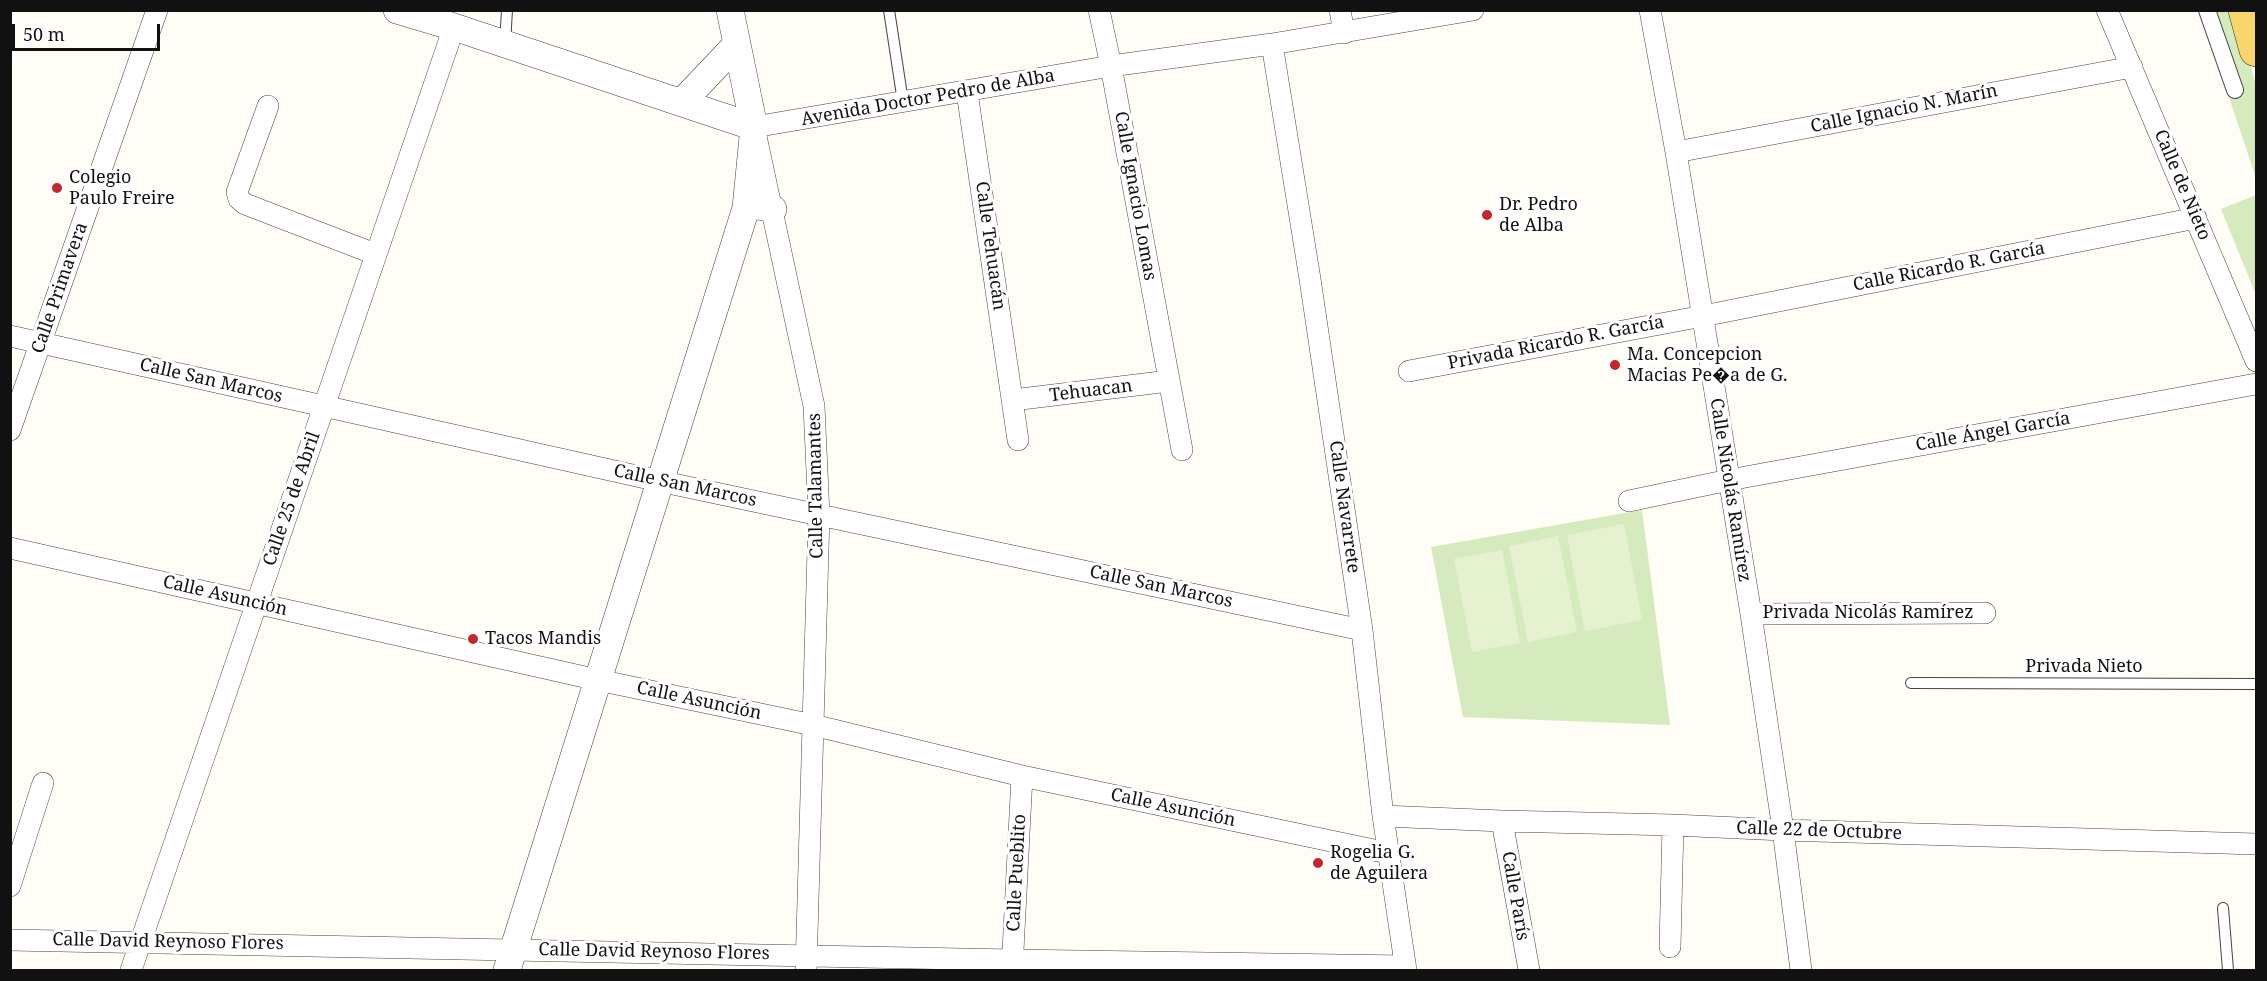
<!DOCTYPE html>
<html>
<head>
<meta charset="utf-8">
<style>
	body { margin:0 }
	#map { position:relative; width:2267px; height:981px; overflow:hidden; background:#fffdf5; font-family:"Noto Serif",serif }
	canvas { display:block }
	.frame { position:absolute; inset:0; border:12px solid #111; pointer-events:none }
	.scale { position:absolute; left:12px; top:24px; width:148px; height:27px; box-sizing:border-box; border:3px solid #111; border-top:0; padding-left:8px; font-size:18px; line-height:21px; white-space:nowrap; color:#111; -webkit-text-stroke:4px #fff; paint-order:stroke }
</style>
</head>
<body>
<div id="map">
<canvas width="2267" height="981"></canvas>
<div class="frame"></div>
<div class="scale">50 m</div>
</div>
<script>
const g = document.querySelector('canvas').getContext('2d');
g.lineJoin = 'round';
function fill(path, color) {
  g.fillStyle = color;
  g.fill(path, 'evenodd');
}
function poly(rows) {
  const path = new Path2D();
  for (const r of rows) {
    path.moveTo(r[0], r[1]);
    for (let i = 2; i < r.length; i += 2) path.lineTo(r[i], r[i + 1]);
  }
  return path;
}
function strokePath(path, color, width, dash) {
  g.strokeStyle = color;
  g.lineWidth = width;
  g.lineCap = dash ? 'butt' : 'round';
  g.setLineDash(dash || []);
  g.stroke(path);
}
function write(font, color, halo, rows, align = 'center') {
  g.font = font + ' "Noto Serif",serif';
  g.lineWidth = 6;
  g.setLineDash([]);
  g.textBaseline = 'middle';
  g.strokeStyle = halo;
  g.fillStyle = color;
  for (const [text, x, y, turn = 0] of rows) {
    g.save();
    g.translate(x, y);
    g.rotate((+turn || 0) * Math.PI / 180);
    g.textAlign = isNaN(turn) ? turn : align;
    if (halo) g.strokeText(text, 0, 0);
    g.fillText(text, 0, 0);
    g.restore();
  }
}
const green = poly([
	[2200,11,2236,11,2256,86,2256,178],
	[2256,195,2256,295,2221,209],
	[1642,510,1670,725,1463,717,1431,547]
]);
const pitch = poly([
	[1624,524,1642,620,1585,631,1567,535],
	[1558,536,1577,632,1528,642,1509,546],
	[1502,550,1520,643,1472,652,1454,559]
]);
const service = poly([
	[889,10,903,102],
	[505,44,507,10],
	[1911,683,2256,684],
	[2223,908,2228,970]
]);
const pedestrian = poly([
	[2207,10,2235,90]
]);
const minor = poly([
	[1099,10,1111,66,1182,450],
	[1340,10,1344,33],
	[1650,10,1676,152,1751,614,1783,830,1801,970],
	[2107,10,2256,361],
	[1272,44,1310,279,1362,630,1383,816,1406,970],
	[967,92,1018,440],
	[268,106,237,192,239,199,245,204,375,254],
	[1676,152,2132,67],
	[10,336,659,481,1362,630],
	[1409,371,1703,316,2196,218],
	[1013,400,1169,381],
	[10,430,157,10],
	[1629,501,1729,480,2256,384],
	[10,548,598,680,813,725,1022,776,1388,853],
	[1751,614,1985,613],
	[1383,816,1502,821,1673,825,1783,830,2256,844],
	[1502,821,1529,970],
	[10,886,43,783],
	[10,940,1012,960,1405,966],
	[1670,947,1673,825],
	[131,970,454,27],
	[806,970,819,515,814,406,754,127,1111,66,1272,44,1473,10],
	[1012,970,1022,776]
]);
const tertiary = poly([
	[397,10,454,27,754,127],
	[682,102,737,44],
	[746,208,760,206,773,209],
	[507,970,746,208,754,127,730,10]
]);
const primary = poly([
	[2245,10,2256,50]
]);
const markers = [
	[57,188,6,"#c4262e"],
	[1487,215,6,"#c4262e"],
	[1615,365,6,"#c4262e"],
	[473,639,6,"#c4262e"],
	[1318,863,6,"#c4262e"]
];
const streetNames = [
	["Avenida Doctor Pedro de Alba",928,98,-10],
	["Calle Ignacio N. Marín",1904,109,-11],
	["Calle de Nieto",2182,185,67],
	["Calle Ignacio Lomas",1135,196,80],
	["Calle Tehuacán",990,246,82],
	["Calle Ricardo R. García",1949,267,-11],
	["Calle Primavera",60,288,-71],
	["Privada Ricardo R. García",1556,343,-11],
	["Calle San Marcos",211,381,13],
	["Tehuacan",1091,391,-7],
	["Calle Ángel García",1993,432,-10],
	["Calle San Marcos",685,486,12],
	["Calle Talamantes",816,486,-91],
	["Calle Nicolás Ramírez",1730,490,81],
	["Calle 25 de Abril",292,499,-71],
	["Calle Navarrete",1344,507,82],
	["Calle San Marcos",1161,587,12],
	["Calle Asunción",225,596,13],
	["Privada Nicolás Ramírez",1868,613],
	["Privada Nieto",2084,667],
	["Calle Asunción",699,701,12],
	["Calle Asunción",1173,808,12],
	["Calle 22 de Octubre",1819,831,2],
	["Calle Pueblito",1017,873,-87],
	["Calle París",1515,896,80],
	["Calle David Reynoso Flores",168,942,1],
	["Calle David Reynoso Flores",654,952,1]
];
const poiNames = [
	["Colegio",69,178],
	["Paulo Freire",69,199],
	["Dr. Pedro",1499,205],
	["de Alba",1499,226],
	["Ma. Concepcion",1627,355],
	["Macias Pe�a de G.",1627,376],
	["Tacos Mandis",485,639],
	["Rogelia G.",1330,853],
	["de Aguilera",1330,874]
];
fill(green, '#d5ebbd');
fill(pitch, '#e6f2cf');
strokePath(service, '#444', 12);
strokePath(pedestrian, '#444', 18);
strokePath(minor, '#444', 22);
strokePath(tertiary, '#444', 28);
strokePath(primary, '#222', 34);
strokePath(service, '#fff', 10);
strokePath(pedestrian, '#fff', 16);
strokePath(minor, '#fff', 21);
strokePath(tertiary, '#fff', 27);
strokePath(primary, '#f9d66b', 33);
for (const [x, y, r, color] of markers) {
  const dot = new Path2D();
  dot.arc(x, y, r, 0, 2 * Math.PI);
  g.fillStyle = color;
  g.fill(dot);
  strokePath(dot, '#fff', 2);
}
write('18px', '#111', '#fff', streetNames);
write('18px', '#111', '#fff', poiNames, 'left');
</script>
</body>
</html>
